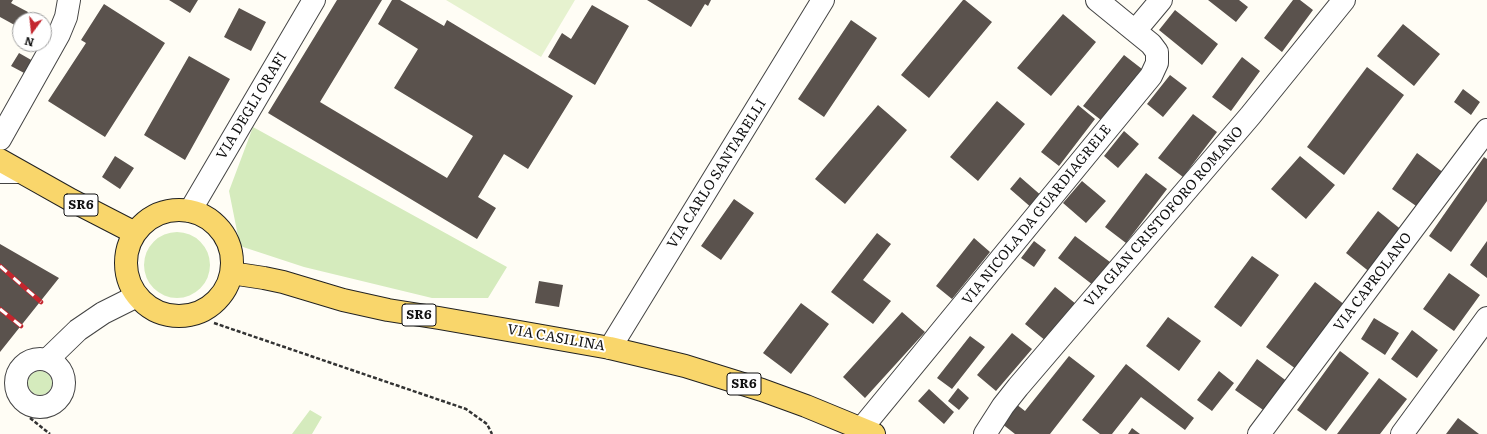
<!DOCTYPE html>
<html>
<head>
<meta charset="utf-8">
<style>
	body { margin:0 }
	#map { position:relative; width:1487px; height:434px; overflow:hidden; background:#fffdf5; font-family:Literata,serif }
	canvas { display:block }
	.north { position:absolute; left:12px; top:12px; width:40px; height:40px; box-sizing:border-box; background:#fff; border:1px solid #a0a0a0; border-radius:50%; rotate:195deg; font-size:11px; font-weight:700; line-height:16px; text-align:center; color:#111 }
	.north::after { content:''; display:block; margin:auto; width:14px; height:18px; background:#c4262e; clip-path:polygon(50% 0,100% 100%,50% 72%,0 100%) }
</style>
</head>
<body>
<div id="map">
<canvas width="1487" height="434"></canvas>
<div class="north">N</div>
</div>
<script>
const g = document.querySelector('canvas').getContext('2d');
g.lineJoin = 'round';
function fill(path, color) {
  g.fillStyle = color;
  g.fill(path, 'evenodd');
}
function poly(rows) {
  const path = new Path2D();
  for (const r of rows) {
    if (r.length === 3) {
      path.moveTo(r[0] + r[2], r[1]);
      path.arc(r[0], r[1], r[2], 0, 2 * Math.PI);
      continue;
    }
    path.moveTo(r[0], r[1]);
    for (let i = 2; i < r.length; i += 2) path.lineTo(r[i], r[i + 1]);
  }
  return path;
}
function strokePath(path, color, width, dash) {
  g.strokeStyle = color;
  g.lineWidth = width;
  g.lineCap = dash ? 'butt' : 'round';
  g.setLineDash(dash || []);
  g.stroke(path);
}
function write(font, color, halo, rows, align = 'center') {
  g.font = font + ' Literata,serif';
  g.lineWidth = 4;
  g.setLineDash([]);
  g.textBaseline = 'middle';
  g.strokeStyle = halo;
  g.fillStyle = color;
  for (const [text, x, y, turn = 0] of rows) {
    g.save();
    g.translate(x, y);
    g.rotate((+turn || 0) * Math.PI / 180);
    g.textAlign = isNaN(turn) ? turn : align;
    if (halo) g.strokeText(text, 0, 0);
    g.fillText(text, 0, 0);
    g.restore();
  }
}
const green = poly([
	[253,127,507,267,488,298,432,298,304,267,240,246,229,191],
	[177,265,33],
	[40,383,12],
	[310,410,322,417,312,434,292,434]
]);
const pitch = poly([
	[446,0,575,0,541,57]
]);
const building = poly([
	[0,0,13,0,11,3,28,12,24,20,20,20,20,28,0,17],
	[169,0,198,0,190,13],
	[337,0,382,0,320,102,447,178,473,136,394,88,418,49,378,24,392,0,400,0,444,26,447,20,573,96,528,169,504,154,478,197,496,208,477,239,268,113],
	[647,0,711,0,708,6,705,4,691,27],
	[963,0,965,0,992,22,929,98,901,75],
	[1208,0,1239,0,1248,7,1236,22],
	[1293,0,1300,0,1313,10,1282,52,1264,38],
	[104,4,165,43,105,137,48,101,86,43,81,40],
	[592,5,629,26,595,85,548,57,562,33,571,39],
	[239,8,266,22,251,51,224,37],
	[1175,10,1218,44,1202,65,1159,30],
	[1063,14,1096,42,1051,96,1017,68],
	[851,20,877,38,824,117,798,99],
	[1403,24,1440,54,1414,86,1377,56],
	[19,53,33,61,26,74,11,66],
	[1124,55,1142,69,1101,120,1083,106],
	[189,56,230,79,185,160,144,135],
	[1242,57,1260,71,1231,111,1212,97],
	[1367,67,1404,95,1344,175,1307,147],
	[1170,75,1187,88,1163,117,1147,104],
	[1463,89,1480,102,1471,115,1454,102],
	[997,101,1025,124,978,181,950,157],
	[878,105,907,130,845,204,815,179],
	[1078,105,1095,119,1059,166,1041,152],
	[1193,114,1217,132,1183,177,1158,158],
	[1124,131,1139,144,1118,168,1104,156],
	[1417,153,1444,173,1419,208,1392,189],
	[115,156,134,168,120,189,102,177],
	[1300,156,1335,185,1306,219,1271,189],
	[1484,157,1487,159,1487,201,1451,252,1429,236],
	[1146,173,1167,189,1126,243,1105,227],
	[1020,177,1043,197,1033,209,1010,189],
	[1082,181,1106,201,1086,223,1063,203],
	[734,199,754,213,721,260,701,246],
	[1378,211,1403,231,1371,273,1346,253],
	[877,233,891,244,863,280,891,301,873,324,831,292],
	[1075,236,1110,262,1093,285,1058,258],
	[974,238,990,252,952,299,936,286],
	[1034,241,1046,250,1034,267,1021,258],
	[1487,241,1487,278,1470,265],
	[0,244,59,278,0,352],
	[1252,256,1279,275,1241,327,1214,307],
	[1449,273,1480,295,1454,331,1423,309],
	[539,281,563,285,559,307,535,303],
	[1315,282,1345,305,1296,369,1266,347],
	[1055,287,1076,304,1046,341,1025,324],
	[801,303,829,324,791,374,763,353],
	[902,312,925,332,865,398,843,377],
	[1168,317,1201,341,1179,371,1146,346],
	[1374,318,1399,333,1385,355,1361,339],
	[1412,330,1438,350,1417,378,1391,359],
	[1012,333,1032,349,996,391,977,375],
	[970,336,985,347,952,389,937,378],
	[1340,351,1369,373,1326,431,1297,410],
	[1069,356,1095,376,1050,434,1015,434,1001,423,1016,404,1025,411],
	[1257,359,1288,382,1266,412,1235,390],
	[1126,364,1194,418,1185,430,1141,397,1112,434,1100,434,1082,420],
	[1219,371,1234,383,1212,411,1197,400],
	[1379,378,1407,399,1380,434,1337,434],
	[958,388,969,398,959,410,948,401],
	[929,389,954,412,944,424,918,401],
	[1458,418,1479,434,1446,434],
	[1132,428,1140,434,1128,434]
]);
const path = poly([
	[214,323,466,409,487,424,492,434],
	[30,418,50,434]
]);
const lane = poly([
	[0,177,23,177]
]);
const street = poly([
	[1097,0,1135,31],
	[0,139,59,34,66,17,69,0],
	[190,211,314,0],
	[610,348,823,0],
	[40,383,24],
	[47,360,78,330,103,313,137,296],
	[861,429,1151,76,1157,63,1157,52,1151,44,1135,31,1161,0],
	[985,434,1003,406,1018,387,1250,116,1344,0],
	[1259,434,1487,130],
	[1402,434,1487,318]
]);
const primary = poly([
	[0,160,71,200,135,233],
	[179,263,53],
	[231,273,264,278,283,282,343,300,388,310,439,318,525,333,610,348,652,358,685,366,762,390,806,406,874,434]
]);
const rail = poly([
	[0,266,41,302],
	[0,309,21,326]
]);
const shields = [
	[81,205,34],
	[419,315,34],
	[744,384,34]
];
const shieldNames = [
	["SR6",81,205],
	["SR6",419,315],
	["SR6",744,384]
];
const streetNames = [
	["VIA DEGLI ORAFI",252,106,-59],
	["VIA CARLO SANTARELLI",717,174,-58],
	["VIA NICOLA DA GUARDIAGRELE",1037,215,-51],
	["VIA GIAN CRISTOFORO ROMANO",1164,217,-49],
	["VIA CAPROLANO",1373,282,-53],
	["VIA CASILINA",556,338,10]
];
fill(green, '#d5ebbd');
fill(pitch, '#e6f2cf');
fill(building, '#5a524d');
strokePath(lane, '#444', 14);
strokePath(street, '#444', 24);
strokePath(primary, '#222', 24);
strokePath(path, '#333', 2.5, [4, 2]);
strokePath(lane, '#fff', 12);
strokePath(street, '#fff', 22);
strokePath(primary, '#f9d66b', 22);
strokePath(rail, '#c4262e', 4.5);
strokePath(rail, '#fff', 3, [9]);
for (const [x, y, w] of shields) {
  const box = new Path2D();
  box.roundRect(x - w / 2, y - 11, w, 22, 3);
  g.fillStyle = '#fff';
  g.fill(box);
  strokePath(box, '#111', 1);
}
write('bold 13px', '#111', null, shieldNames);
write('14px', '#111', '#fff', streetNames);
</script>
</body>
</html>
